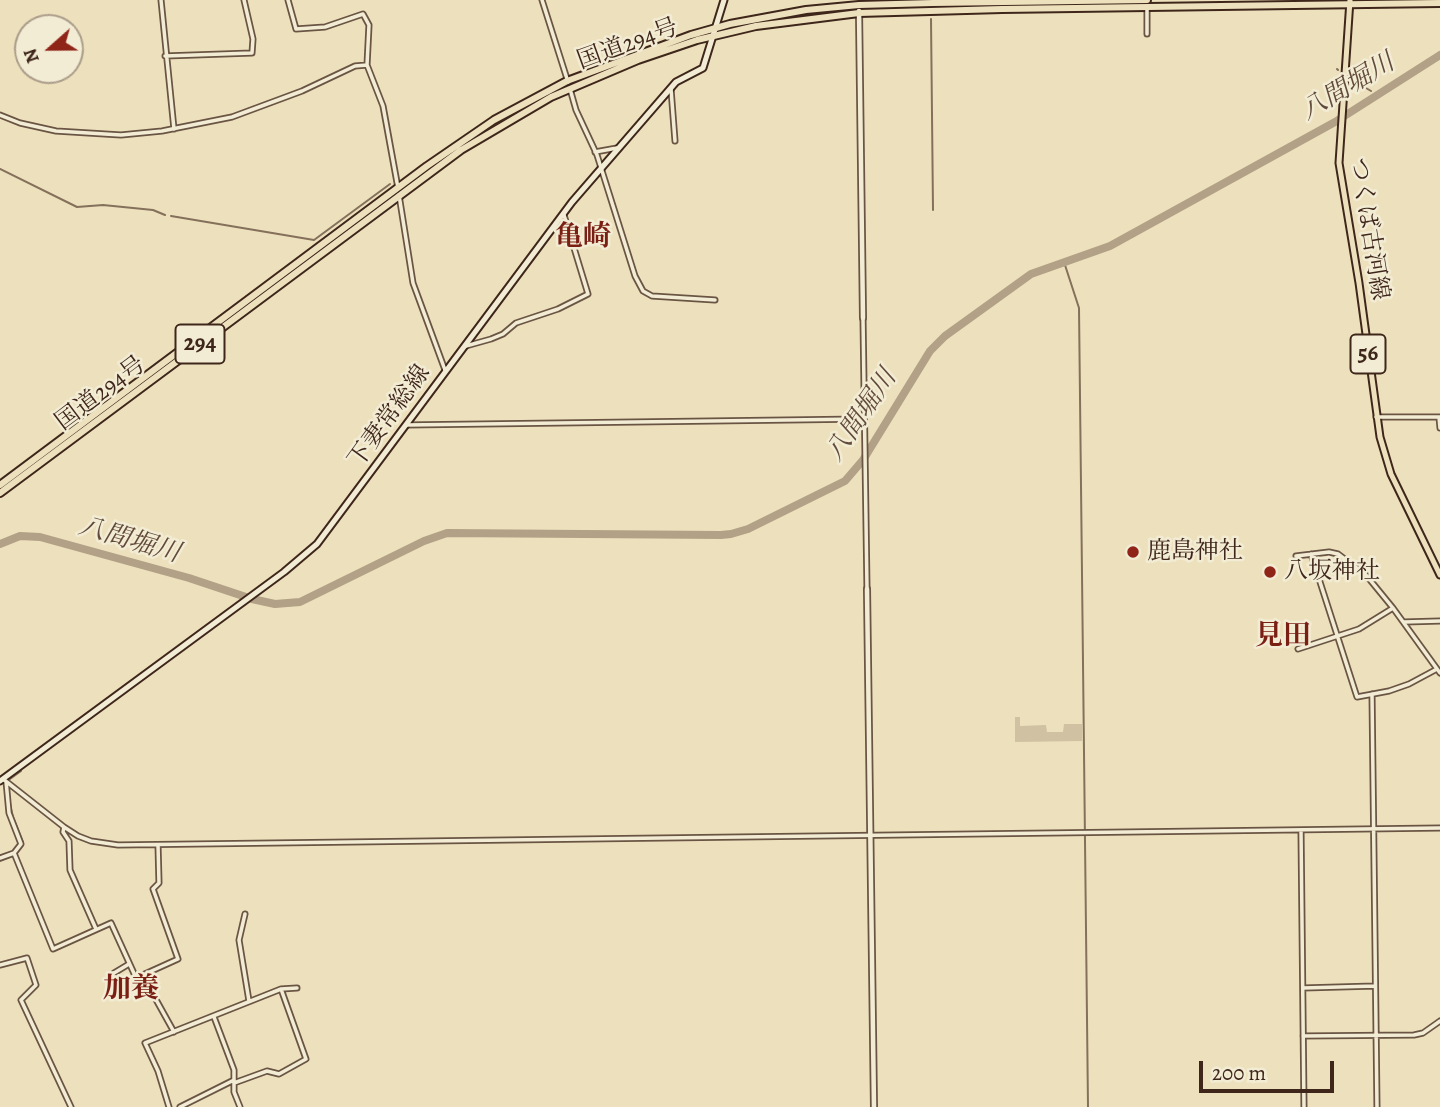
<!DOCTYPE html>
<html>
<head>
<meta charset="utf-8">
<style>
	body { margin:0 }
	#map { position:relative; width:1440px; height:1107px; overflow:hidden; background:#ede1bd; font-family:Alegreya,serif }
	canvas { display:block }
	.north { position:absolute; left:14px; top:14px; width:70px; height:70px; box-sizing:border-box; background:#f3ecd4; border:2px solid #ab9d8a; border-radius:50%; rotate:249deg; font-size:19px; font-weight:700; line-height:28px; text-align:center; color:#3f261b }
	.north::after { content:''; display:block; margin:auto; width:24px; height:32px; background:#8f2418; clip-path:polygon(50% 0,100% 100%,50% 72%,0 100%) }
	.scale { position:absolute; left:1199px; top:1061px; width:135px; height:32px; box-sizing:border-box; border:4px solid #3f261b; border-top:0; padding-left:9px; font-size:21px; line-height:24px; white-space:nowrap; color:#3f261b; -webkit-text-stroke:5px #f3ecd4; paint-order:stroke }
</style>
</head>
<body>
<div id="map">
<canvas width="1440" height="1107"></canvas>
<div class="north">N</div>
<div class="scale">200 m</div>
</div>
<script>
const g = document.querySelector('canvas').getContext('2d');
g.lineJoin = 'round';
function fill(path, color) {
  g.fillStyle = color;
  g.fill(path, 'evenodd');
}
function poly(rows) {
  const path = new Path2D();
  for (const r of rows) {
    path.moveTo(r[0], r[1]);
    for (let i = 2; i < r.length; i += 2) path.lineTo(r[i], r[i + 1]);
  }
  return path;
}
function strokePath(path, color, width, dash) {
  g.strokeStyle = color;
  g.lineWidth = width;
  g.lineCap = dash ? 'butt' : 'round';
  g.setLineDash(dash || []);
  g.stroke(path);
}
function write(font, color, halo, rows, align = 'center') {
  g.font = font + ' Alegreya,"Noto Serif JP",serif';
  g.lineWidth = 5;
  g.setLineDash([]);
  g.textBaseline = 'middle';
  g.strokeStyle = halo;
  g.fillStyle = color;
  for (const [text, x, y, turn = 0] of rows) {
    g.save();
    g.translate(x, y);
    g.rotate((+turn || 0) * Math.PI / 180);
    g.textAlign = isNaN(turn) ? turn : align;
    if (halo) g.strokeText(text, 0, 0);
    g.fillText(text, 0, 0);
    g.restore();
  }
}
const green = poly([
	[1015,717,1020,717,1020,726,1046,725,1047,732,1063,732,1064,724,1082,724,1082,741,1015,742]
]);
const stream = poly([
	[931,19,933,210],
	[1337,69,1338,70],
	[1351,79,1371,91],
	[1377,93,1381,93],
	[0,169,77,207,103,205,153,210,165,215],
	[171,216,314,240,390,184],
	[1064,262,1079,308,1088,1107],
	[10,779,21,771],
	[9,800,13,817,23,842],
	[17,853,22,846],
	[0,861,13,856]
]);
const river = poly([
	[0,544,20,536,40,537,189,578,246,597],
	[252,599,275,604,300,602,424,541,447,533,721,535,731,534,748,529,845,481,863,460,930,351,945,336,1031,274,1110,246,1335,122,1440,55]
]);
const minor = poly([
	[161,0,174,129],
	[288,0,296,29,325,27,363,14,369,25,367,65],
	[542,0,568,82],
	[1147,8,1147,34],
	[165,56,252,53,253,39,244,0],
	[570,89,576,110,597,155,635,276,643,291,652,296,715,300],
	[671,89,675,141],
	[0,115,20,123,56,131,121,135,162,131,232,117,302,91,355,66,367,65,383,106,398,188],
	[595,152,617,148],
	[399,195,413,283,445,370],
	[863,318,867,589],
	[466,346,491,339,503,334,516,323,558,309,588,294,564,215],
	[1376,417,1440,417],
	[1439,417,1440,428],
	[406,425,863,419],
	[1311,554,1357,697,1389,691,1409,684,1437,669],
	[1296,556,1329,552,1338,554,1366,575,1393,608,1440,673],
	[1404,622,1440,621],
	[1298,649,1359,629,1393,608],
	[1372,694,1377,1107],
	[3,779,64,827,78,836,91,841,118,845,1440,828],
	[64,827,63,832,69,841,70,870,96,929],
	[1301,830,1304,1107],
	[14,853,53,949,111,923,142,991,154,996,174,1032],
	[0,858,14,853,21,844,9,813,6,781],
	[245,914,239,940,249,1001],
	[0,965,27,958,36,985,21,1000,71,1107],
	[114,973,129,964],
	[136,978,178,959,153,889,159,883,158,845],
	[1303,988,1375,986],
	[214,1017,234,1070,234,1092,240,1107],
	[1303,1036,1414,1035,1423,1033,1440,1021],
	[234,1083,267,1071,279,1074,306,1059,281,989],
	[169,1107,158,1071,145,1043,281,989,297,988],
	[180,1107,234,1080]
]);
const tertiary = poly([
	[859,11,863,318],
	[867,589,874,1107]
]);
const secondary = poly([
	[0,781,284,572,317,544,572,202,676,82,703,68,724,0]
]);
const primary = poly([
	[1350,0,1339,163,1359,283,1380,437,1391,474,1440,575]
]);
const trunk = poly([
	[0,485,427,166,494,120,567,81,691,35,730,24,806,10,859,5,933,3,1147,0],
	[0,493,461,150,551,97,638,60,697,40,756,26,859,13,1002,9,1440,3]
]);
const markers = [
	[1133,552,7,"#8f2418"],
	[1270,572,7,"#8f2418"]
];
const shields = [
	[200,344,49],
	[1368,354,35]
];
const shieldNames = [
	["294",200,344],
	["56",1368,354]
];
const streetNames = [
	["国道294号",628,45,-20],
	["つくば古河線",1368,229,81],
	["国道294号",101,394,-37],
	["下妻常総線",390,417,-54]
];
const poiNames = [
	["鹿島神社",1147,552],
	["八坂神社",1284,572]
];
const waterNames = [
	["八間堀川",1348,88,-31],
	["八間堀川",862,416,-56],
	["八間堀川",129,541,16]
];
const quarterNames = [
	["亀崎",583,238],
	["見田",1283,637],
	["加養",131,990]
];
fill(green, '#cfc1a1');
strokePath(stream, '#84705b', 2);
strokePath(river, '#b2a186', 8);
strokePath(minor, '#6a5544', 7);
strokePath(tertiary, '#6a5544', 8);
strokePath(secondary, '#3f261b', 9);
strokePath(primary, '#3f261b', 9);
strokePath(trunk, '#3f261b', 10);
strokePath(minor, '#f3ecd4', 3.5);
strokePath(tertiary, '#f3ecd4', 4.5);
strokePath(secondary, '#f3ecd4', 5);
strokePath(primary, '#ede1bd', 5);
strokePath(trunk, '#ede1bd', 6);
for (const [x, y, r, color] of markers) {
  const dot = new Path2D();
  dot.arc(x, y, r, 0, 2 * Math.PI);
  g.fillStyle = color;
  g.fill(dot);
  strokePath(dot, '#f3ecd4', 2.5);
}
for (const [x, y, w] of shields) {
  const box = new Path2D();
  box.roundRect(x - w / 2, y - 19.5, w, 39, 5);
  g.fillStyle = '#f3ecd4';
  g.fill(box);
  strokePath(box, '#3f261b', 2);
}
write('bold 23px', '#3f261b', null, shieldNames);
write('24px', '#3f261b', '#f3ecd4', streetNames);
write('24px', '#3f261b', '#f3ecd4', poiNames, 'left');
write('italic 26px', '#624b3b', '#f3ecd4', waterNames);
write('bold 28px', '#7a1f14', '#f3ecd4', quarterNames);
</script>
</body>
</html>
